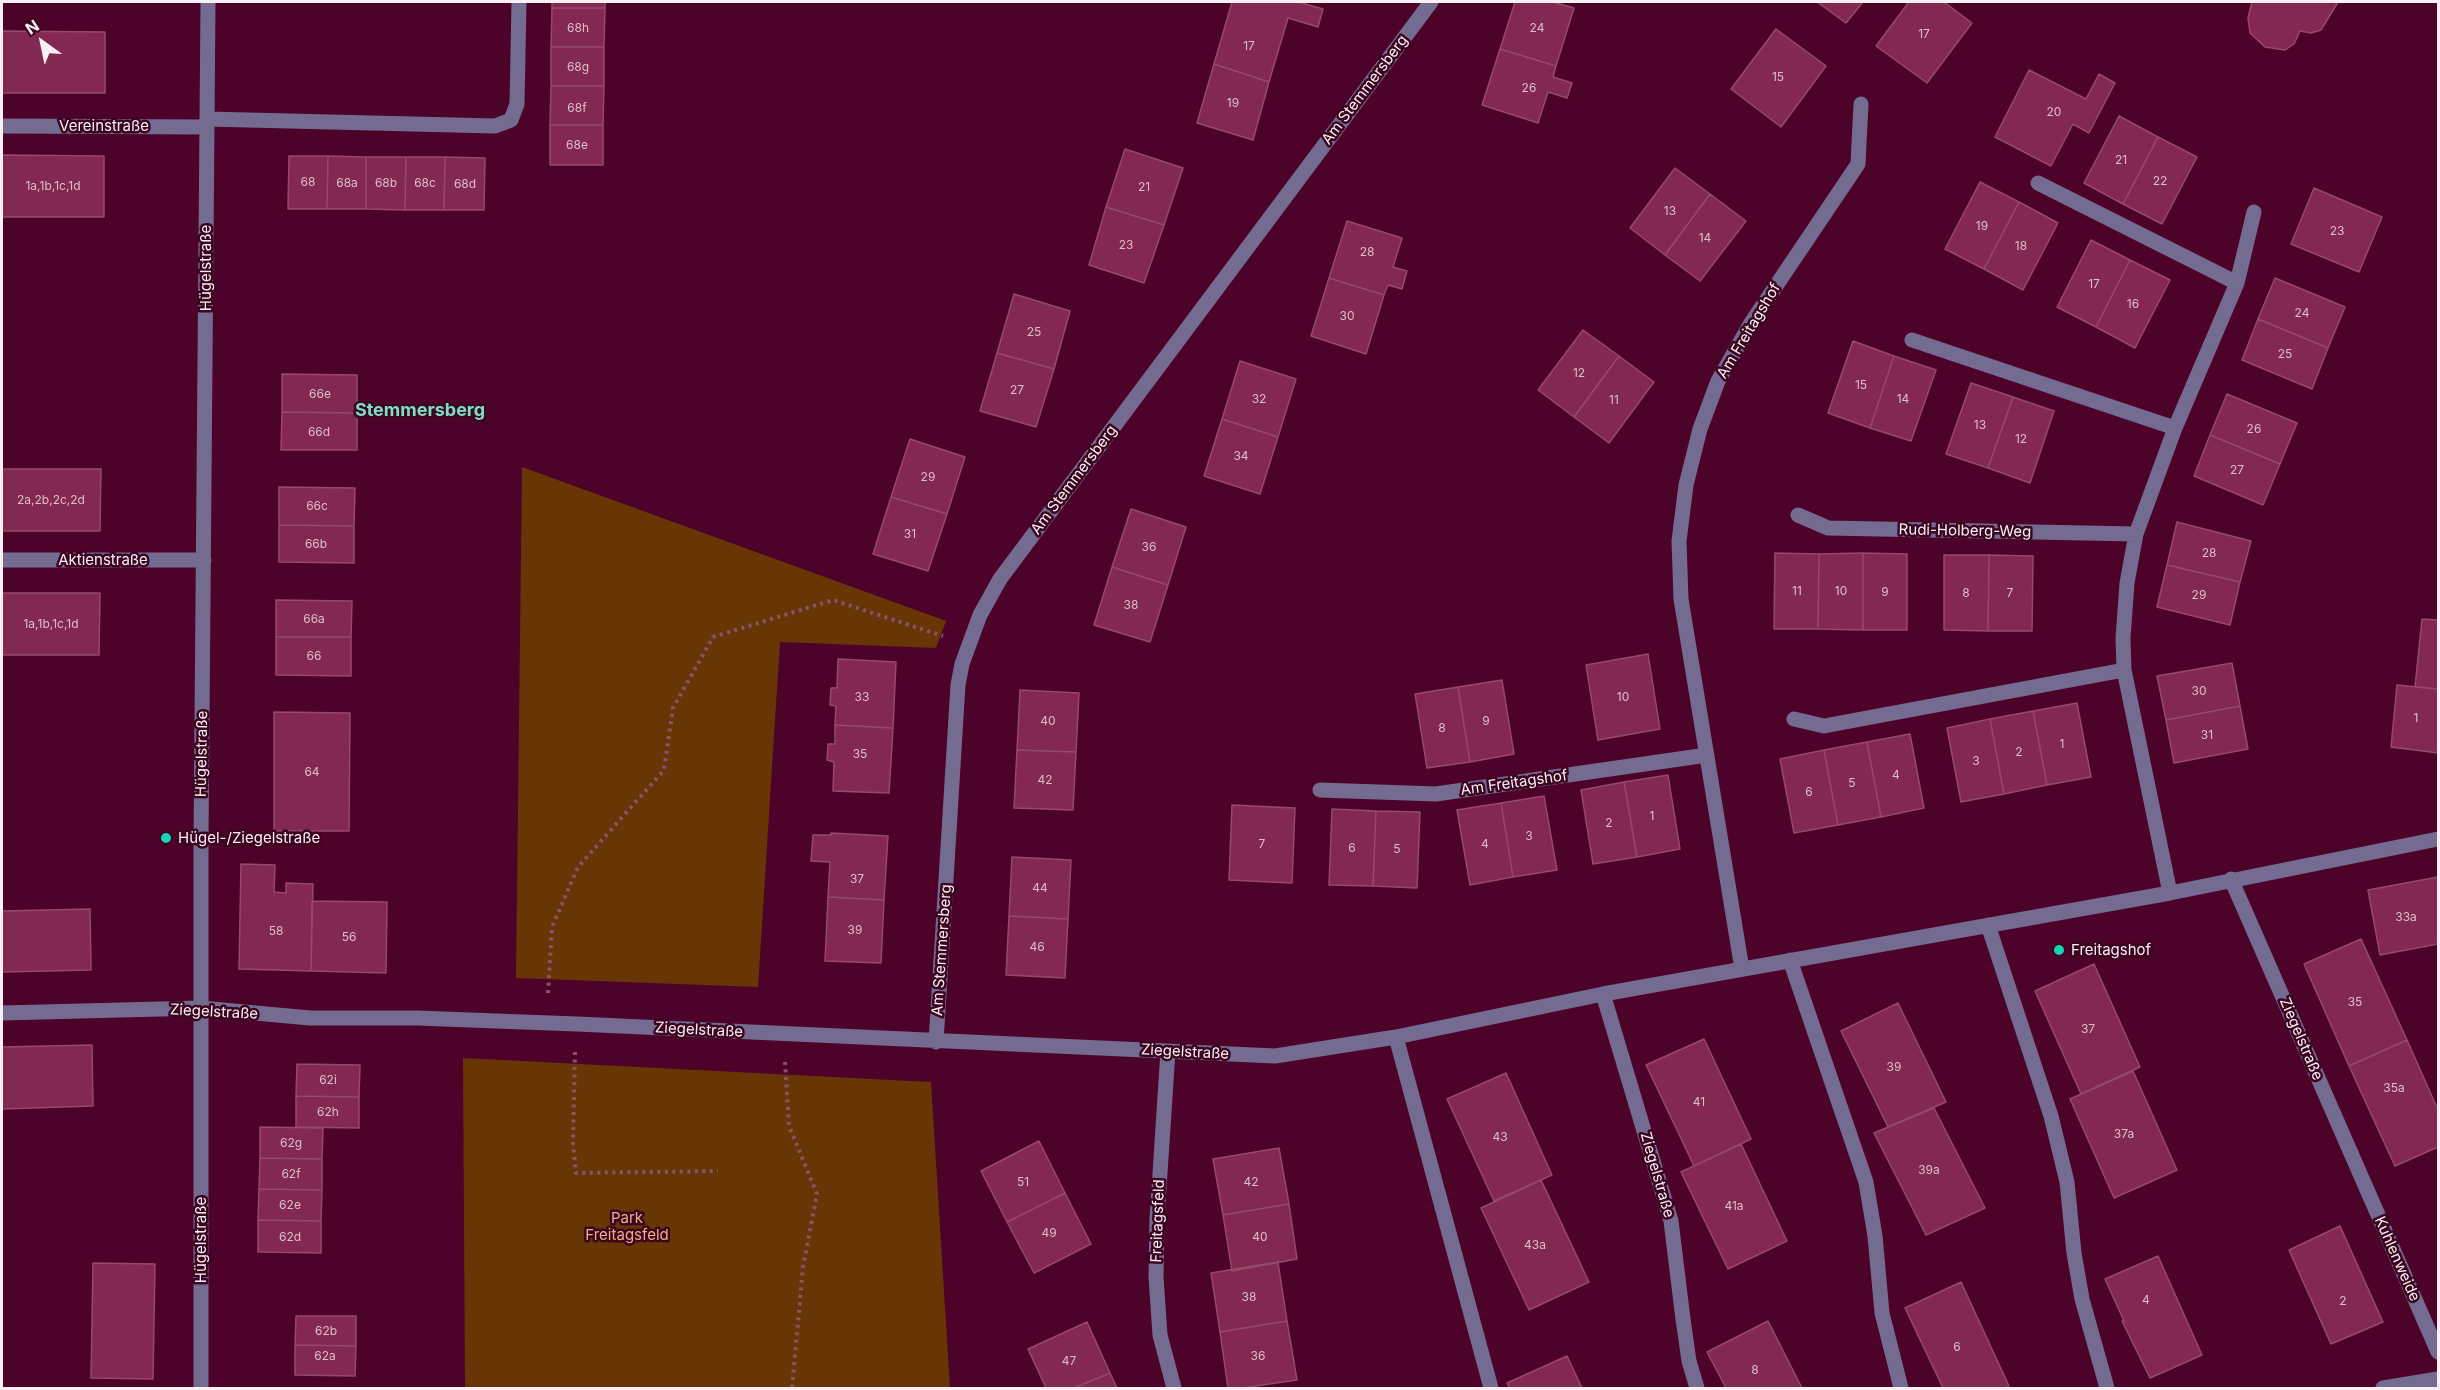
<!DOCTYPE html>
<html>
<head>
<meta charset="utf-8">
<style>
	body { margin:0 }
	#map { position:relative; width:2440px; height:1390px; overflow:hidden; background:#4d022a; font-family:Inter,sans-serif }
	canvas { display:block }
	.frame { position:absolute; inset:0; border:3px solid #f9f0f3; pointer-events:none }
	.north { position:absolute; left:12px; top:12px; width:60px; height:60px; -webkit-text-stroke:4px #3b0420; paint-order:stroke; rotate:327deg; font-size:16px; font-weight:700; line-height:24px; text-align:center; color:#f9f0f3 }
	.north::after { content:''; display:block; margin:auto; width:21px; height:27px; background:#f9f0f3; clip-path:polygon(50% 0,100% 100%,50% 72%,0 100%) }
</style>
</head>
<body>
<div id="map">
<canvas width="2440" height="1390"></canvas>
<div class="frame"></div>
<div class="north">N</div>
</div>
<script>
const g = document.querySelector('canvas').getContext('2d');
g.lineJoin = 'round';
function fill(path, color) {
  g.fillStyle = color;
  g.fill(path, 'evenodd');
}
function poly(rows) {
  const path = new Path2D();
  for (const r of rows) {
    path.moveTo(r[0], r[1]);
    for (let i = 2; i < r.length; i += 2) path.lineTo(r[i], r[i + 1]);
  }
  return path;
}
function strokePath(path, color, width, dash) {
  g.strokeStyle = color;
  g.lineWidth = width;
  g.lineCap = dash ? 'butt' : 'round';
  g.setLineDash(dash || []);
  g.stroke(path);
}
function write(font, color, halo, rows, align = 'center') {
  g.font = font + ' Inter,sans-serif';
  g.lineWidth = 5;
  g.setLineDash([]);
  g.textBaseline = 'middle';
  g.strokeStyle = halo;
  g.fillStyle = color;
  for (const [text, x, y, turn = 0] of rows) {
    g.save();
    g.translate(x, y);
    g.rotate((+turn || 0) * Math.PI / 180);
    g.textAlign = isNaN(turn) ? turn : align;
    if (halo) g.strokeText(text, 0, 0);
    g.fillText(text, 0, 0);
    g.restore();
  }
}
const green = poly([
	[522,467,946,621,936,648,780,642,758,987,516,978],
	[463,1058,931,1082,950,1388,465,1388]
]);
const building = poly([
	[552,2,605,2,605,8,552,8,552,2],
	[1232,2,1298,2,1323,9,1318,27,1288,18,1269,82,1214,64,1232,2],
	[1515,2,1553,2,1574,8,1556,66,1500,49,1515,2],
	[1817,2,1863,2,1846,23,1817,2],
	[1909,2,1944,2,1972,23,1927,83,1876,46,1909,2],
	[2252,2,2338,2,2321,30,2311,33,2300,31,2294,44,2285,50,2265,47,2250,33,2248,18,2252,2],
	[552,8,605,8,604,47,551,47,552,8],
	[1776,29,1826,66,1781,127,1731,89,1776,29],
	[2,31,105,32,105,93,2,93,2,31],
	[551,47,604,47,604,86,551,86,551,47],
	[1500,49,1556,66,1553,77,1572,83,1567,98,1548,92,1538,123,1482,105,1500,49],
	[1214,64,1269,82,1253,140,1197,123,1214,64],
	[2029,70,2086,99,2099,74,2115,83,2089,133,2073,124,2051,166,1995,137,2029,70],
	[551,86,604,86,603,125,550,125,551,86],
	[2119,116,2158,137,2123,204,2084,183,2119,116],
	[550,125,603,125,603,165,550,165,550,125],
	[2158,137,2197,157,2162,224,2123,204,2158,137],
	[1125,149,1183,168,1164,225,1106,207,1125,149],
	[2,155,104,156,104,217,2,217,2,155],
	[289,156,328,156,327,209,288,209,289,156],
	[328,156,366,157,366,209,327,209,328,156],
	[366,157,406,157,405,210,366,209,366,157],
	[406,157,445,157,444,210,405,210,406,157],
	[445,157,485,158,484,210,444,210,445,157],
	[1675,168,1710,194,1665,255,1630,228,1675,168],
	[1980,182,2019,202,1984,269,1945,249,1980,182],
	[2314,188,2382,217,2359,272,2291,244,2314,188],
	[1710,194,1746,221,1700,281,1665,255,1710,194],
	[2019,202,2058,223,2023,290,1984,269,2019,202],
	[1106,207,1164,225,1144,283,1089,265,1106,207],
	[1347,221,1402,238,1393,267,1407,271,1402,289,1388,285,1384,295,1329,278,1347,221],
	[2091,240,2130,260,2096,327,2057,307,2091,240],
	[2130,260,2170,280,2135,348,2096,327,2130,260],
	[1329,278,1384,295,1366,354,1311,336,1329,278],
	[2275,278,2345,307,2328,348,2258,319,2275,278],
	[1014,294,1070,311,1054,369,997,353,1014,294],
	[2258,319,2328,348,2312,389,2242,360,2258,319],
	[1583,330,1619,356,1574,417,1538,390,1583,330],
	[1853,341,1894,356,1870,428,1828,413,1853,341],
	[997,353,1054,369,1036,427,980,411,997,353],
	[1619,356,1654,382,1609,443,1574,417,1619,356],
	[1894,356,1936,370,1911,441,1870,428,1894,356],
	[1240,361,1296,379,1278,437,1222,419,1240,361],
	[282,374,357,375,357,413,282,412,282,374],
	[1971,383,2013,397,1988,468,1946,454,1971,383],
	[2227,394,2297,423,2280,464,2210,435,2227,394],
	[2013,397,2054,411,2030,483,1988,468,2013,397],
	[282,412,357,413,357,450,281,450,282,412],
	[1222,419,1278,437,1260,494,1204,476,1222,419],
	[2210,435,2280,464,2263,505,2194,476,2210,435],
	[910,439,965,457,947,514,891,497,910,439],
	[2,469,101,469,100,531,2,531,2,469],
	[279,487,355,488,354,526,279,525,279,487],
	[891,497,947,514,928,571,873,554,891,497],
	[1131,509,1186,527,1168,585,1112,567,1131,509],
	[2177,522,2251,541,2240,582,2167,565,2177,522],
	[279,525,354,526,354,563,279,562,279,525],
	[1775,553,1819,554,1818,629,1774,629,1775,553],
	[1863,553,1863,630,1818,629,1819,554,1863,553],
	[1863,553,1907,554,1907,630,1863,630,1863,553],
	[1944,555,1989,555,1988,631,1944,630,1944,555],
	[1989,555,2033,556,2032,631,1988,631,1989,555],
	[2167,565,2240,582,2230,625,2157,607,2167,565],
	[1112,567,1168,585,1150,642,1094,625,1112,567],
	[2,593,100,593,99,655,2,655,2,593],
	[276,600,352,601,351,637,276,637,276,600],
	[2422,619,2438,620,2438,689,2415,687,2422,619],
	[276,637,351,637,351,676,276,675,276,637],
	[1648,654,1660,729,1598,740,1586,665,1648,654],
	[838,659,896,662,893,728,835,725,836,706,830,705,831,688,837,688,838,659],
	[2232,663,2240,706,2166,720,2157,676,2232,663],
	[1502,680,1514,754,1470,762,1458,687,1502,680],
	[2397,685,2438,689,2438,753,2391,747,2397,685],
	[1458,687,1470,762,1427,768,1415,694,1458,687],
	[1020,690,1079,693,1076,752,1017,750,1020,690],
	[2077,703,2091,777,2047,785,2033,711,2077,703],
	[2240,706,2248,749,2174,763,2166,720,2240,706],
	[2033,711,2047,785,2004,794,1990,719,2033,711],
	[274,712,350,713,349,831,274,831,274,712],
	[1990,719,2004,794,1961,802,1947,728,1990,719],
	[835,725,893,728,889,793,833,791,834,762,827,760,828,744,835,744,835,725],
	[1910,734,1924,808,1881,817,1867,742,1910,734],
	[1867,742,1881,817,1838,825,1824,750,1867,742],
	[1017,750,1076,752,1073,810,1014,808,1017,750],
	[1824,750,1838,825,1794,833,1780,759,1824,750],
	[1668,775,1680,849,1637,857,1624,782,1668,775],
	[1624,782,1637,857,1593,864,1581,790,1624,782],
	[1544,796,1557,870,1513,877,1501,803,1544,796],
	[1501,803,1513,877,1470,885,1457,810,1501,803],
	[1232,805,1295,808,1292,883,1229,880,1232,805],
	[1332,809,1376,811,1373,886,1329,885,1332,809],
	[1376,811,1420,812,1417,888,1373,886,1376,811],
	[831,833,888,836,884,900,828,897,830,862,811,861,813,835,831,835,831,833],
	[1012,857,1071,860,1068,919,1009,916,1012,857],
	[241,864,275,865,274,892,286,893,286,883,313,884,311,971,239,969,241,864],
	[2438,877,2438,944,2380,955,2368,890,2438,877],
	[828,897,884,900,881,963,825,961,828,897],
	[312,901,387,902,386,973,311,971,312,901],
	[90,909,91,970,2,972,2,911,90,909],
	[1009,916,1068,919,1065,978,1006,975,1009,916],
	[2361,939,2407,1040,2349,1066,2304,964,2361,939],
	[2094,964,2140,1067,2081,1094,2035,991,2094,964],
	[1898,1003,1946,1102,1888,1127,1841,1031,1898,1003],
	[1704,1039,1751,1139,1694,1166,1646,1065,1704,1039],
	[2407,1040,2438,1110,2438,1147,2395,1166,2349,1066,2407,1040],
	[92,1045,93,1106,2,1109,2,1047,92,1045],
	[297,1064,360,1065,359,1097,296,1096,297,1064],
	[2133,1071,2177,1170,2114,1198,2070,1099,2133,1071],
	[1506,1073,1552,1175,1494,1201,1447,1099,1506,1073],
	[296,1096,359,1097,359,1128,296,1127,296,1096],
	[1934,1108,1985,1208,1926,1235,1874,1133,1934,1108],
	[260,1127,323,1128,322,1159,260,1158,260,1127],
	[1039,1141,1065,1193,1007,1222,981,1171,1039,1141],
	[1741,1144,1787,1241,1728,1269,1681,1172,1741,1144],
	[1279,1148,1289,1204,1223,1215,1213,1159,1279,1148],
	[260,1158,322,1159,322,1190,259,1189,260,1158],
	[1541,1180,1589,1282,1529,1310,1481,1208,1541,1180],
	[259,1189,322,1190,321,1221,258,1220,259,1189],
	[1065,1193,1091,1244,1034,1273,1007,1222,1065,1193],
	[1289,1204,1297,1259,1232,1271,1223,1215,1289,1204],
	[258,1220,321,1221,321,1253,258,1252,258,1220],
	[2340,1226,2383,1322,2331,1344,2289,1250,2340,1226],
	[2158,1256,2202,1355,2150,1378,2122,1321,2124,1321,2105,1279,2158,1256],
	[1278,1262,1287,1321,1220,1332,1211,1273,1278,1262],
	[93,1263,155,1264,153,1379,91,1378,93,1263],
	[1961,1282,2009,1386,2004,1388,1943,1388,1905,1308,1961,1282],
	[296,1316,356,1316,356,1346,295,1345,296,1316],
	[1287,1321,1297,1380,1242,1388,1228,1388,1220,1332,1287,1321],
	[1768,1321,1802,1388,1726,1388,1707,1352,1768,1321],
	[1087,1322,1110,1373,1074,1388,1046,1388,1028,1349,1087,1322],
	[295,1345,356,1346,355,1376,295,1375,295,1345],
	[1567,1356,1582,1388,1510,1388,1507,1383,1567,1356],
	[1110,1373,1117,1388,1074,1388,1110,1373]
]);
const path = poly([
	[548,993,552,927,578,867,664,770,673,708,713,637,833,600,943,636],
	[575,1052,573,1143,576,1173,718,1171],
	[785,1062,789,1126,817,1194,803,1267,792,1388]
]);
const minor = poly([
	[207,119,495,126,511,120,517,104,519,2],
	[2,126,207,127],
	[2038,183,2237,283],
	[1912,340,2175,428],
	[1798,515,1828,528,2136,534],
	[2,560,204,560],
	[1794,719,1824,726,2124,670],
	[1320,790,1436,794,1707,755],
	[2231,879,2438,1352],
	[2170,893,2124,670,2123,638,2127,583,2136,534,2175,428,2237,283,2254,212],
	[1988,925,2051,1116,2067,1182,2074,1253,2082,1299,2107,1388],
	[1790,960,1866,1182,1875,1236,1882,1313,1901,1388],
	[1742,969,1681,599,1679,541,1686,485,1700,429,1718,381,1751,323,1858,164,1861,104],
	[1603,994,1671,1221,1683,1319,1689,1361,1697,1388],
	[2,1013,201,1008,310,1018,417,1018,577,1024,1275,1056,1396,1037,1603,994,2170,893,2438,839],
	[1396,1037,1491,1388],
	[936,1042,958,685,962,664,980,615,1000,579,1431,2],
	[1168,1051,1157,1219,1156,1277,1160,1335,1174,1388],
	[201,1388,201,840,208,2],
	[2383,1388,2438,1379]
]);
const markers = [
	[166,838,6,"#14d5b3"],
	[2059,950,6,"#14d5b3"]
];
const numberNames = [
	["68h",578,28],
	["24",1537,28],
	["17",1924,34],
	["17",1249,46],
	["68g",578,67],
	["15",1778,77],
	["26",1529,88],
	["19",1233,103],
	["68f",577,108],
	["20",2054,112],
	["68e",577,145],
	["21",2121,160],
	["22",2160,181],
	["68",308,182],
	["68a",347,183],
	["68b",386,183],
	["68c",425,183],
	["68d",465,184],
	["1a,1b,1c,1d",53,186],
	["21",1144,187],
	["13",1670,211],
	["19",1982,226],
	["23",2337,231],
	["14",1705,238],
	["23",1126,245],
	["18",2021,246],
	["28",1367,252],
	["17",2094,284],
	["16",2133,304],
	["24",2302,313],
	["30",1347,316],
	["25",1034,332],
	["25",2285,354],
	["12",1579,373],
	["15",1861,385],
	["27",1017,390],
	["66e",320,394],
	["32",1259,399],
	["14",1903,399],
	["11",1614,400],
	["13",1980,425],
	["26",2254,429],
	["66d",319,432],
	["12",2021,439],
	["34",1241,456],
	["27",2237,470],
	["29",928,477],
	["2a,2b,2c,2d",51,500],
	["66c",317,506],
	["31",910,534],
	["66b",316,544],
	["36",1149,547],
	["28",2209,553],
	["11",1797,591],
	["10",1841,591],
	["9",1885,592],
	["8",1966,593],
	["7",2010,593],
	["29",2199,595],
	["38",1131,605],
	["66a",314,619],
	["1a,1b,1c,1d",51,624],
	["66",314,656],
	["30",2199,691],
	["33",862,697],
	["10",1623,697],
	["1",2416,718],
	["40",1048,721],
	["9",1486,721],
	["8",1442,728],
	["31",2207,735],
	["1",2062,744],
	["2",2019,752],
	["35",860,754],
	["3",1976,761],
	["64",312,772],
	["4",1896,775],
	["42",1045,780],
	["5",1852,783],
	["6",1809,792],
	["1",1652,816],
	["2",1609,823],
	["3",1529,836],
	["7",1262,844],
	["4",1485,844],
	["6",1352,848],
	["5",1397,849],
	["37",857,879],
	["44",1040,888],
	["33a",2406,917],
	["39",855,930],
	["58",276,931],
	["56",349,937],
	["46",1037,947],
	["35",2355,1002],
	["37",2088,1029],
	["39",1894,1067],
	["62i",328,1080],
	["35a",2394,1088],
	["41",1699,1102],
	["62h",328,1112],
	["37a",2124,1134],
	["43",1500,1137],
	["62g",291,1143],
	["39a",1929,1170],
	["62f",291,1174],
	["51",1023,1182],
	["42",1251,1182],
	["62e",290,1205],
	["41a",1734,1206],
	["49",1049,1233],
	["62d",290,1237],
	["40",1260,1237],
	["43a",1535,1245],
	["38",1249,1297],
	["4",2146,1300],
	["2",2343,1301],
	["62b",326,1331],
	["6",1957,1347],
	["62a",325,1356],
	["36",1258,1356],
	["47",1069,1361],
	["8",1755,1370]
];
const streetNames = [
	["Am Stemmersberg",1365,90,-53],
	["Vereinstraße",104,126],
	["Hügelstraße",206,268,-90],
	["Am Freitagshof",1749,331,-59],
	["Am Stemmersberg",1074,480,-53],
	["Rudi-Holberg-Weg",1965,531,1],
	["Aktienstraße",103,560],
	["Hügelstraße",202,754,-89],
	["Am Freitagshof",1514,783,-8],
	["Am Stemmersberg",942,950,-86],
	["Ziegelstraße",214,1012,3],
	["Ziegelstraße",699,1030,3],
	["Ziegelstraße",2301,1039,67],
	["Ziegelstraße",1185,1052,3],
	["Ziegelstraße",1657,1175,74],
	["Freitagsfeld",1158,1221,-88],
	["Hügelstraße",201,1240,-90],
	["Kuhlenweide",2397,1259,66]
];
const poiNames = [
	["Hügel-/Ziegelstraße",178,838],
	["Freitagshof",2071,950]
];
const parkNames = [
	["Park",627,1218],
	["Freitagsfeld",627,1235]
];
const quarterNames = [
	["Stemmersberg",420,411]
];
fill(green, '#683505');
fill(building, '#832852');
strokePath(building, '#964969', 1.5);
strokePath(path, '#87536e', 4, [3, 4.5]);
strokePath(minor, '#746b91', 15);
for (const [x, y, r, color] of markers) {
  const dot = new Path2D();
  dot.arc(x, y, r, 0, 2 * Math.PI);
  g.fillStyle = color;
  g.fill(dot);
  strokePath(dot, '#3b0420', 2);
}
write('12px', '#dcbecb', null, numberNames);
write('15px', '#f9f0f3', '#3b0420', streetNames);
write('15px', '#f9f0f3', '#3b0420', poiNames, 'left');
write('15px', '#f1b083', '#3b0420', parkNames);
write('bold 18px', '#7ddfc6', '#3b0420', quarterNames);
</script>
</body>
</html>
